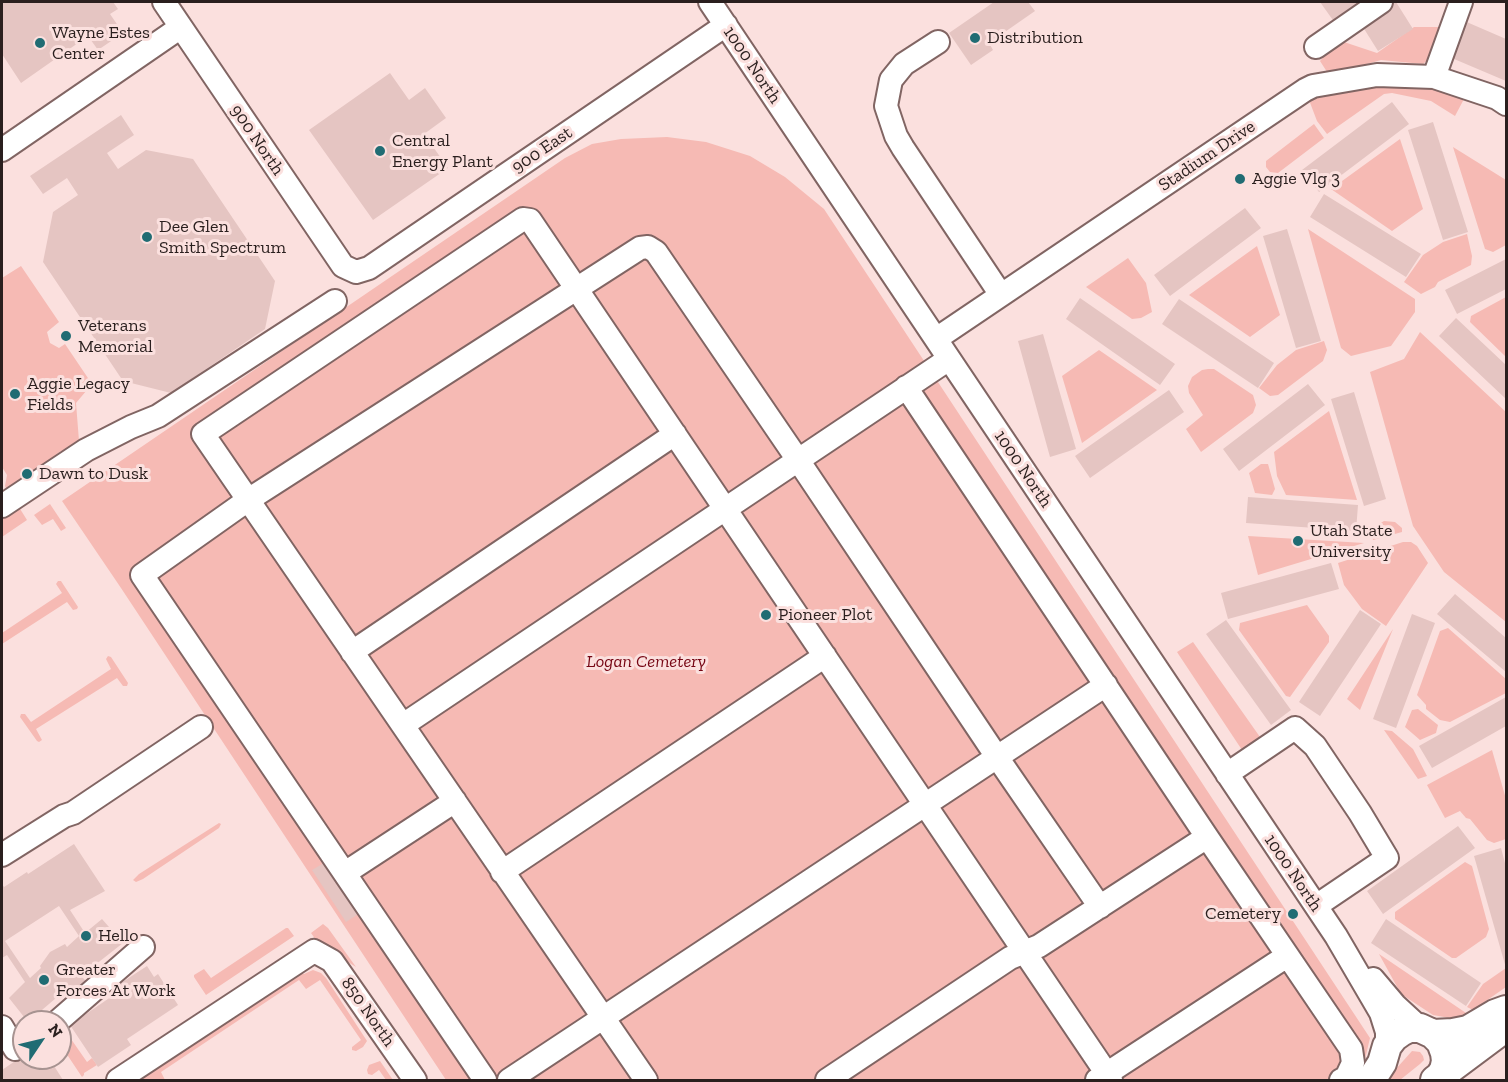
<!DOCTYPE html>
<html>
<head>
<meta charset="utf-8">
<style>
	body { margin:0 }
	#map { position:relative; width:1508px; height:1082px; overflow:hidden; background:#fbe0de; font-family:"Zilla Slab",serif }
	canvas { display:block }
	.frame { position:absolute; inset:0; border:3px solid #2a1f1e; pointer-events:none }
	.north { position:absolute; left:12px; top:1010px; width:60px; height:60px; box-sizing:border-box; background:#fbe0de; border:2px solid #a79391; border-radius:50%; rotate:55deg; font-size:16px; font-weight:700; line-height:24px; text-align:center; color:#2a1f1e }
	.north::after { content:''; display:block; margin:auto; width:21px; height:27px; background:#206c73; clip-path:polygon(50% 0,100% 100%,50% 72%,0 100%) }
</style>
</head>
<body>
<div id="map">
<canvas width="1508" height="1082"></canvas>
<div class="frame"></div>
<div class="north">N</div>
</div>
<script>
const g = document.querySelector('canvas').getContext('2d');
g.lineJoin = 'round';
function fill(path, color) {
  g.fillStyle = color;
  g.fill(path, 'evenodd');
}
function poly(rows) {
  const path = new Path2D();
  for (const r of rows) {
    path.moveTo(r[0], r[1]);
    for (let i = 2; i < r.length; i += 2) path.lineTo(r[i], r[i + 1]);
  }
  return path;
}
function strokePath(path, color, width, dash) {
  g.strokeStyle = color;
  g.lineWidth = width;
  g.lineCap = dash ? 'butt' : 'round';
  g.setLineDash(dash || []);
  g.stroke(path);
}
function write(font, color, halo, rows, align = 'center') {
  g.font = font + ' "Zilla Slab",serif';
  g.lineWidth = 6;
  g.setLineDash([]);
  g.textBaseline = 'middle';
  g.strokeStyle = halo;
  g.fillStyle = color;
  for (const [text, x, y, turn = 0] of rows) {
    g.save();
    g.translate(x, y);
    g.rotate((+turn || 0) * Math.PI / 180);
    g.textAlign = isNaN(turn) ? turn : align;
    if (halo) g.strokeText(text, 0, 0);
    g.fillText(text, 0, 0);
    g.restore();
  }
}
const green = poly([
	[1414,27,1443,27,1430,58,1423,64,1381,60,1329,75,1320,61,1338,40,1377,53],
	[1365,85,1430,86,1464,99,1455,116,1431,101,1392,93,1384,94,1327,134,1317,121,1309,100],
	[1314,124,1324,138,1278,173,1270,172,1266,167,1266,161],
	[667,137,706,142,750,156,785,177,824,209,1370,1038,1365,1059,1351,1080,446,1080,121,588,62,501,565,158,592,144,621,139],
	[1400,139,1423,209,1392,231,1331,189],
	[1453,147,1506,180,1506,245,1493,252,1485,249],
	[1308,229,1415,299,1415,312,1391,346,1351,356,1341,348],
	[1467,234,1472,256,1471,265,1438,282,1435,287,1421,294,1404,282,1423,255,1443,242],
	[1257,246,1280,315,1250,337,1189,295],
	[1128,258,1146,283,1152,312,1141,318,1132,319,1086,287],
	[21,266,59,322,47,332,50,343,59,348,65,344,92,384,76,403,79,441,64,455,61,451,42,465,44,469,34,475,30,471,24,471,22,475,26,481,8,493,5,486,7,475,2,467,2,278],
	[1506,297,1506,357,1470,322,1471,316],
	[1420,332,1506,412,1506,622,1444,572,1413,526,1370,372,1404,359],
	[1324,341,1327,350,1323,361,1278,395,1270,396,1259,388,1277,365,1296,350],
	[1099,350,1157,390,1082,443,1062,376],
	[1208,369,1214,369,1253,395,1256,405,1253,413,1201,452,1186,429,1203,415,1189,393,1188,386,1192,377,1202,370],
	[1329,411,1357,500,1286,495,1277,476,1274,452],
	[1261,464,1268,464,1275,489,1272,495,1255,493,1249,473],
	[17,504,27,520,2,537,2,514],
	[50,504,66,528,61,531,53,519,42,525,34,515],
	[1384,521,1395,522,1402,528,1402,532,1373,540,1372,535,1376,526],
	[1248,536,1364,543,1258,575],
	[1403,542,1411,542,1417,546,1428,563,1386,626,1362,609,1344,585,1338,563],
	[58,581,61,581,78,607,77,609,73,610,67,602,2,644,2,633,62,593,56,584],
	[1307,605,1329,636,1329,642,1290,697,1286,696,1239,630,1240,623],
	[1448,628,1506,679,1506,693,1450,722,1440,720,1426,709,1426,705,1417,695,1440,631],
	[1393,629,1360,710,1347,699],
	[1193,642,1260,737,1242,750,1177,652],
	[108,656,111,657,128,683,127,686,123,686,117,678,36,729,42,740,39,742,37,741,20,717,21,714,25,714,31,722,111,669,106,659],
	[1418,709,1438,725,1436,733,1420,740,1405,727,1412,710],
	[1384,730,1392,731,1413,749,1427,776,1418,779],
	[1492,750,1506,799,1506,839,1494,843,1487,840,1470,819,1466,818,1460,811,1445,818,1427,785],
	[219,823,221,824,219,828,143,879,136,882,133,880,139,874],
	[1465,862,1472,866,1489,929,1486,937,1456,958,1452,958,1395,919,1395,912],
	[323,924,328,928,356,967,318,943,311,933],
	[286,928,288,928,294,936,206,995,194,977,194,975,204,969,211,978],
	[1379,954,1469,1015,1455,1019,1433,1015,1401,994],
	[1506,968,1506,987,1473,1010,1467,1007,1483,984],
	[313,970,321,973,326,978,367,1041,363,1047,356,1051,352,1050,352,1047,361,1040,320,980,306,989,299,980,161,1072,165,1080,145,1080,142,1077,298,972,304,974],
	[60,1027,71,1039,87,1062,92,1058,97,1065,84,1073,84,1075,82,1077,60,1044],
	[1412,1051,1420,1052,1423,1056,1424,1060,1420,1064,1400,1080,1386,1080],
	[380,1061,393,1080,386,1080,379,1070,372,1075,368,1074,367,1070,369,1065]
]);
const building = poly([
	[2,2,113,2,118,9,110,14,123,33,98,50,88,36,21,83,2,54],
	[994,2,1028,2,1035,11,989,43,993,50,971,65,949,33],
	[1320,2,1367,2,1335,23],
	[1396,2,1413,29,1378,51,1361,24],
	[1462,20,1506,39,1506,81,1447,56],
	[390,73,409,100,425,88,446,118,424,134,448,168,373,220,309,130],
	[1392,102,1409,124,1319,192,1302,170],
	[121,115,134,135,107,153,118,169,146,150,193,159,275,281,265,329,171,393,123,381,43,262,53,212,78,195,67,178,43,194,30,176],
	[1433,122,1468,232,1443,240,1408,130],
	[1324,194,1421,254,1406,277,1310,217],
	[1245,208,1261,228,1170,296,1154,275],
	[1287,229,1321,341,1296,348,1263,236],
	[1506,259,1506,289,1457,314,1445,290],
	[1080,298,1175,364,1160,385,1066,319],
	[1179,299,1274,363,1258,388,1162,324],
	[1456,318,1506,365,1506,399,1439,336],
	[1043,334,1076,449,1050,457,1018,341],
	[1308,384,1325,405,1239,471,1223,449],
	[1169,390,1184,412,1090,478,1075,456],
	[1354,392,1386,499,1364,506,1331,399],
	[1248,497,1358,505,1356,531,1246,523],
	[1331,563,1339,589,1228,619,1221,593],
	[1455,594,1506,638,1506,672,1437,614],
	[1360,610,1381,624,1320,716,1299,702],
	[1412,614,1435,623,1396,728,1373,719],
	[1226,620,1291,710,1271,725,1206,634],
	[1506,697,1506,726,1432,768,1419,746],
	[1458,826,1475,848,1383,914,1367,891],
	[74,844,105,891,70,910,85,933,102,919,123,943,81,976,86,981,68,997,63,992,28,1022,9,998,25,982,7,955,2,958,2,884,4,887,27,872,28,874],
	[59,906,79,936,67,947,65,944,50,952,40,966,41,968,30,978,5,941],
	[1501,848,1506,867,1506,968,1474,856],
	[329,860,363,911,346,922,312,870],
	[1386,919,1481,983,1466,1006,1371,943],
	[147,966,154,977,158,974,178,1005,127,1039,131,1045,98,1067,70,1025,121,990,118,985],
	[24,1055,24,1058,49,1058,63,1080,2,1080,2,1070]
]);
const minor = poly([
	[164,2,343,266,356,272,369,268,726,25],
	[710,2,1336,936,1381,1013,1387,1032,1387,1046],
	[938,42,904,64,891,80,886,106,896,136,903,148,1001,295],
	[1316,47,1381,2],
	[1434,77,1461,2],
	[2,150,181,27],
	[936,339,1305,90,1313,86,1377,75,1434,77,1497,98,1506,104],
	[906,387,1207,837,1351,1049,1353,1063,1346,1078,1341,1080],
	[2,506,86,450,131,427,158,416,335,301],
	[352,652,675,434],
	[403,725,949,359],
	[1227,774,1295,728,1315,746,1360,813,1387,858,1316,906],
	[2,855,64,816,73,813,201,727],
	[502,872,825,656],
	[345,873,455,801],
	[1373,979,1395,1005,1420,1028],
	[57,1022,143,947],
	[2,1027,15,1049],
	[118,1080,314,951,332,961,415,1080],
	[485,1080,142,575,248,500,640,248,648,247,656,252,798,460,997,757,1100,907],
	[509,1080,1106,685],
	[646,1080,203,434,523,219,530,220,1111,1080],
	[827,1080,1010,958,1039,946,1207,837],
	[1097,1080,1287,956]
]);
const major = poly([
	[1433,1034,1453,1033,1468,1030,1495,1014,1506,1010],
	[1371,1080,1382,1063,1387,1046,1394,1037,1401,1032,1409,1028,1420,1028,1433,1034,1441,1042,1445,1053,1446,1061,1444,1070,1440,1076],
	[1435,1080,1506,1027]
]);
const markers = [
	[975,38,6,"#206c73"],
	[40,43,6,"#206c73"],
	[380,151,6,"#206c73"],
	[1240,179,6,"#206c73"],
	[147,237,6,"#206c73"],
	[66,336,6,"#206c73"],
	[15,394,6,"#206c73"],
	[27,474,6,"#206c73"],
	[1298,541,6,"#206c73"],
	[766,615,6,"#206c73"],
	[1293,914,6,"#206c73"],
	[86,936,6,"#206c73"],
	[44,980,6,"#206c73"]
];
const poiNames = [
	["Wayne Estes",52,33],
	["Center",52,54],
	["Distribution",987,38],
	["Central",392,141],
	["Energy Plant",392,162],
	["Aggie Vlg 3",1252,179],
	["Dee Glen",159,227],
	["Smith Spectrum",159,248],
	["Veterans",78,326],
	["Memorial",78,347],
	["Aggie Legacy",27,384],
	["Fields",27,405],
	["Dawn to Dusk",39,474],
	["Utah State",1310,531],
	["University",1310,552],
	["Pioneer Plot",778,615],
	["Cemetery",1281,914,"right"],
	["Hello",98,936],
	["Greater",56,970],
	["Forces At Work",56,991]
];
const streetNames = [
	["1000 North",752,65,56],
	["900 North",257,140,56],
	["900 East",542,150,-34],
	["Stadium Drive",1207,156,-34],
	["1000 North",1023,469,56],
	["1000 North",1293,873,56],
	["850 North",368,1012,55]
];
const parkNames = [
	["Logan Cemetery",646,662]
];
fill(green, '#f6bab4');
fill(building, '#e5c5c2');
strokePath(minor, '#816563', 26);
strokePath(major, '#816563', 32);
strokePath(minor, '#fff', 22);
strokePath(major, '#fff', 28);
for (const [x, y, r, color] of markers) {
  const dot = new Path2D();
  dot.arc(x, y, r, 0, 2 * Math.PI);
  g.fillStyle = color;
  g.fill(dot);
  strokePath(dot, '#fbe0de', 2);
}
write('18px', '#2a1f1e', '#fbe0de', poiNames, 'left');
write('18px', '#2a1f1e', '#fbe0de', streetNames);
write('italic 18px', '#760513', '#fbe0de', parkNames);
</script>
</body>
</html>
